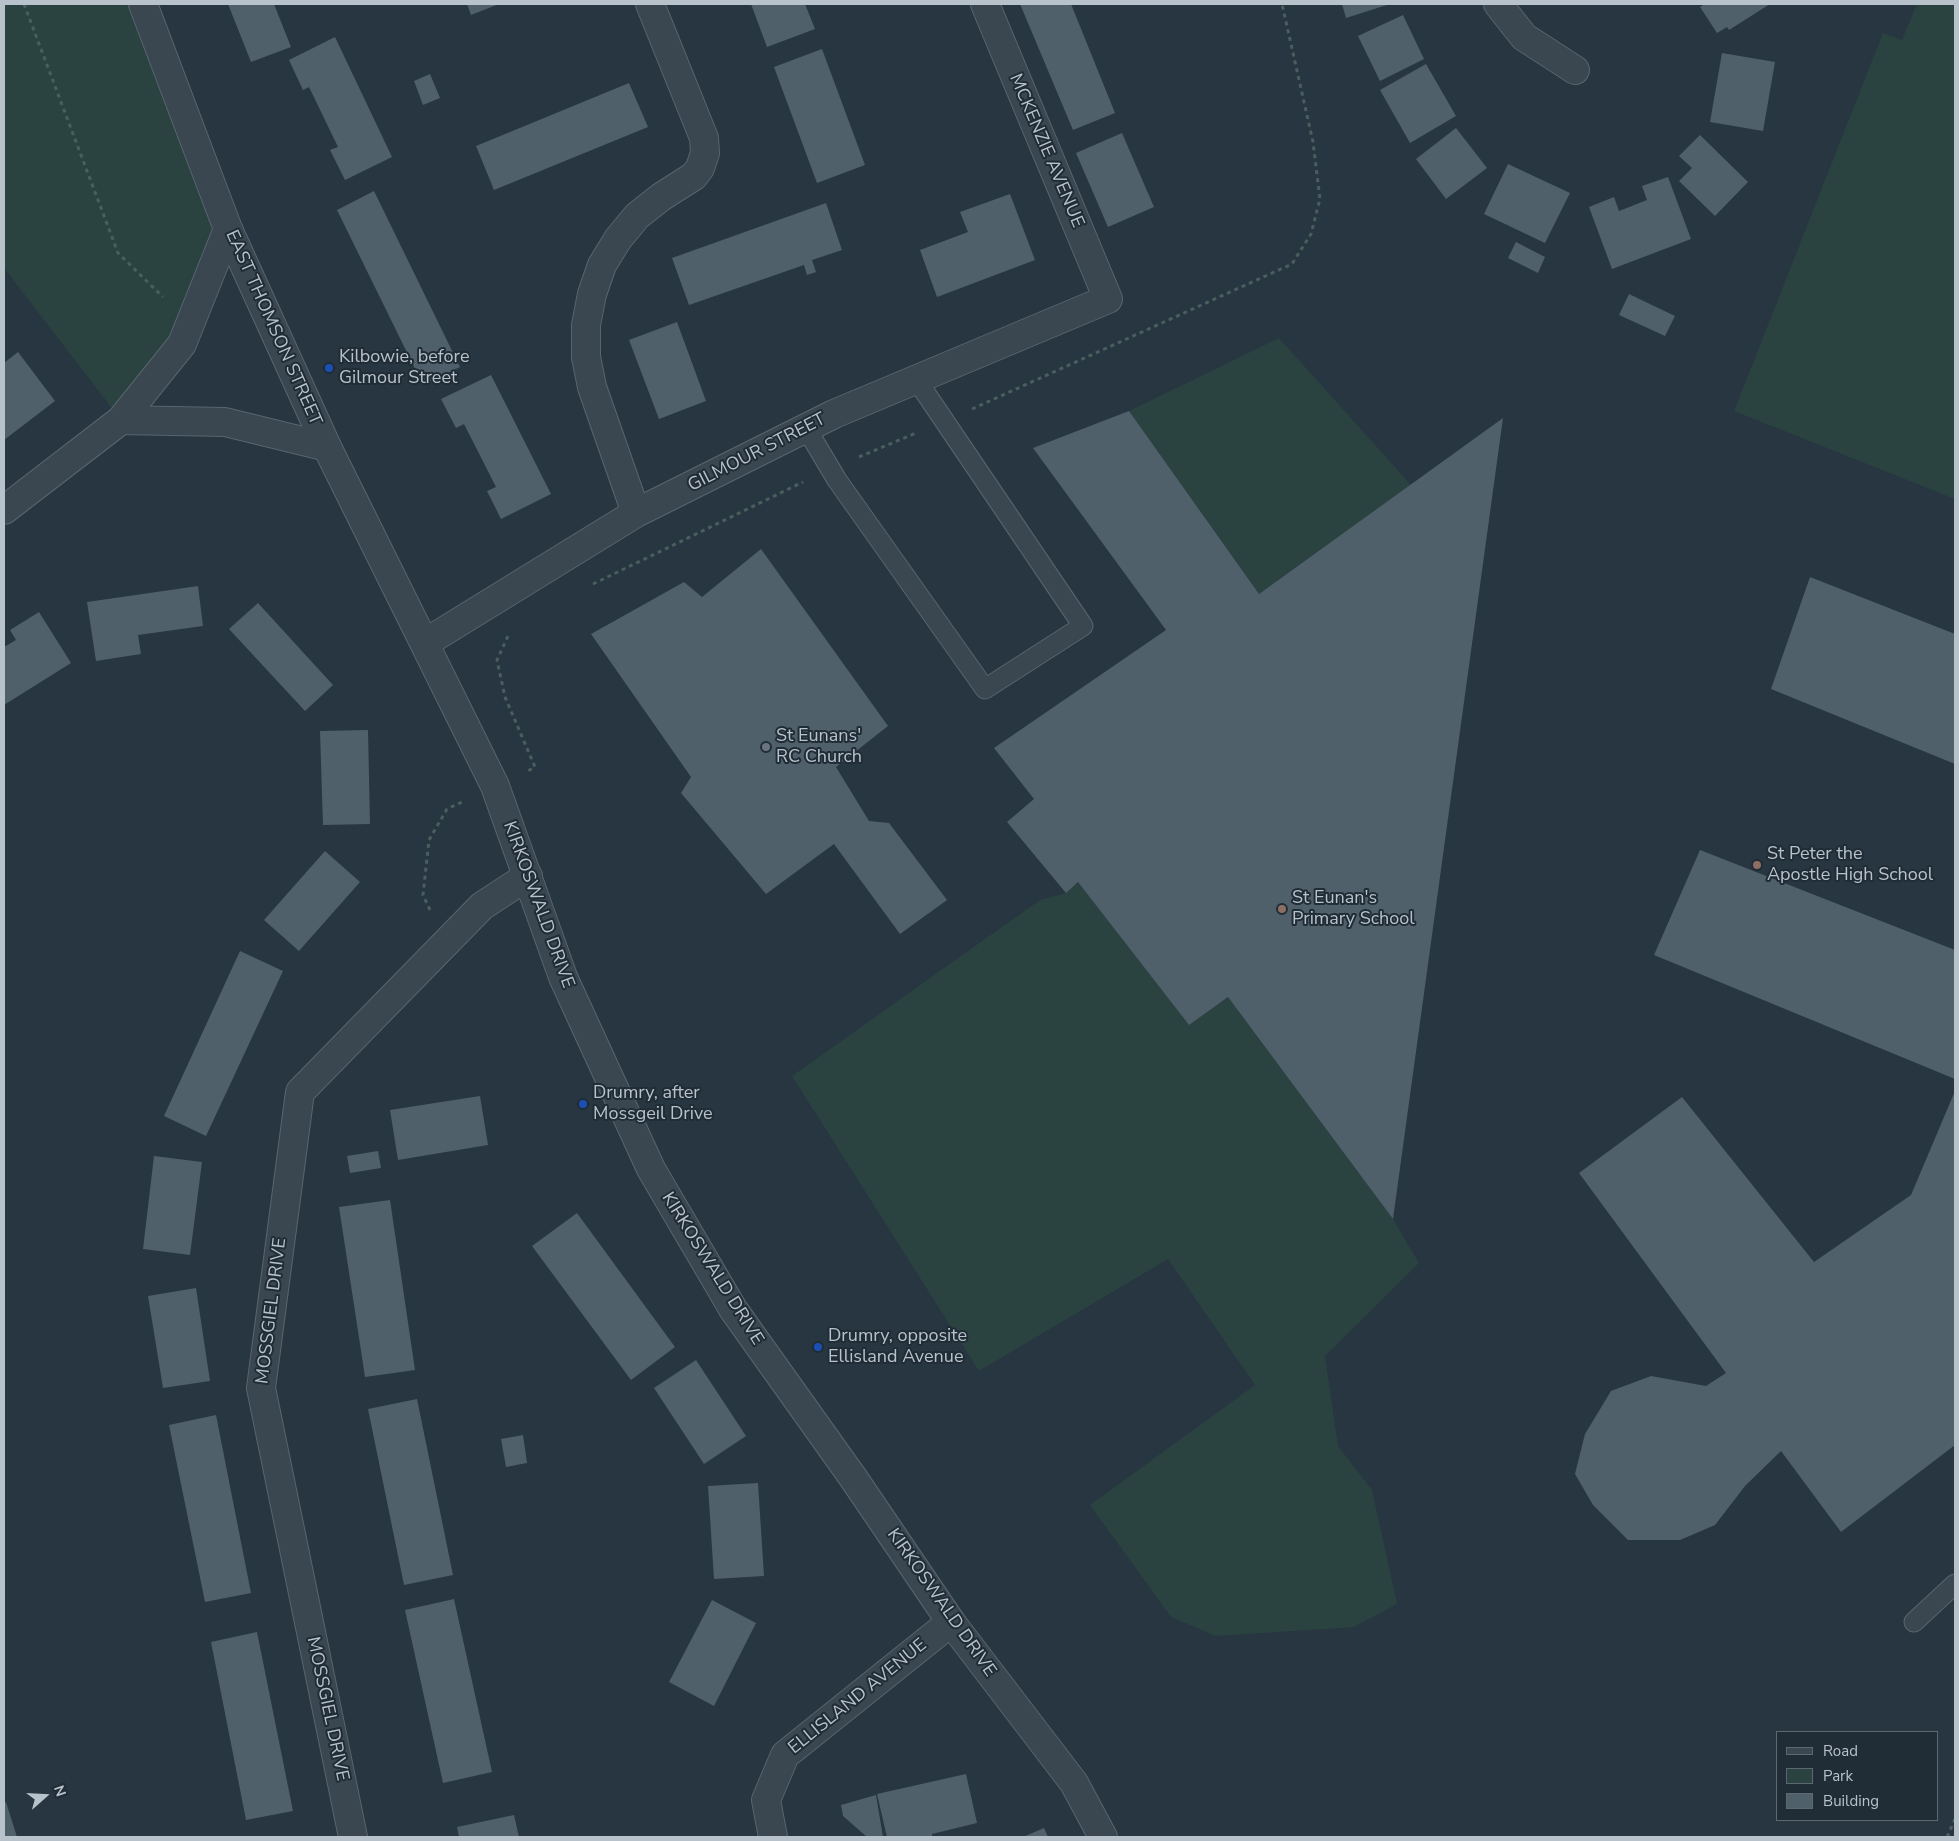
<!DOCTYPE html>
<html>
<head>
<meta charset="utf-8">
<style>
	body { margin:0 }
	#map { position:relative; width:1959px; height:1841px; overflow:hidden; background:#273640; font-family:"Nunito Sans",sans-serif }
	canvas { display:block }
	.frame { position:absolute; inset:0; border:5px solid #b8c2cb; pointer-events:none }
	.legend { position:absolute; left:1776px; top:1731px; width:162px; height:90px; box-sizing:border-box; background:#202c36; border:1px solid #5d6872; margin:0; padding:6px 9px; list-style:none; font-size:15px; color:#b8c2cb }
	.legend li { display:flex; align-items:center; gap:10px; height:25px }
	.legend b { width:25px; border:1px solid #5d6872 }
	.north { position:absolute; left:20px; top:1771px; width:50px; height:50px; -webkit-text-stroke:4px #202c36; paint-order:stroke; rotate:71deg; font-size:14px; font-weight:700; line-height:20px; text-align:center; color:#b8c2cb }
	.north::after { content:''; display:block; margin:auto; width:18px; height:22px; background:#b8c2cb; clip-path:polygon(50% 0,100% 100%,50% 72%,0 100%) }
</style>
</head>
<body>
<div id="map">
<canvas width="1959" height="1841"></canvas>
<div class="frame"></div>
<ul class="legend">
<li><b style="height:6px;background:#3b4750"></b>Road</li>
<li><b style="height:14px;background:#2a4341"></b>Park</li>
<li><b style="height:14px;background:#50606b"></b>Building</li>
</ul>
<div class="north">N</div>
</div>
<script>
const g = document.querySelector('canvas').getContext('2d');
g.lineJoin = 'round';
function fill(path, color) {
  g.fillStyle = color;
  g.fill(path, 'evenodd');
}
function poly(rows) {
  const path = new Path2D();
  for (const r of rows) {
    path.moveTo(r[0], r[1]);
    for (let i = 2; i < r.length; i += 2) path.lineTo(r[i], r[i + 1]);
  }
  return path;
}
function strokePath(path, color, width, dash) {
  g.strokeStyle = color;
  g.lineWidth = width;
  g.lineCap = dash ? 'butt' : 'round';
  g.setLineDash(dash || []);
  g.stroke(path);
}
function write(font, color, halo, rows, align = 'center') {
  g.font = font + ' "Nunito Sans",sans-serif';
  g.lineWidth = 4;
  g.setLineDash([]);
  g.textBaseline = 'middle';
  g.strokeStyle = halo;
  g.fillStyle = color;
  for (const [text, x, y, turn = 0] of rows) {
    g.save();
    g.translate(x, y);
    g.rotate((+turn || 0) * Math.PI / 180);
    g.textAlign = isNaN(turn) ? turn : align;
    if (halo) g.strokeText(text, 0, 0);
    g.fillText(text, 0, 0);
    g.restore();
  }
}
const green = poly([
	[4,4,143,4,228,229,182,344,121,420,4,268],
	[1917,4,1955,4,1955,499,1734,411,1883,33,1902,40],
	[1279,338,1411,485,1259,594,1129,411],
	[1078,882,1189,1025,1228,997,1393,1219,1419,1263,1325,1356,1338,1446,1372,1490,1397,1604,1354,1627,1216,1636,1171,1617,1090,1505,1255,1385,1168,1259,979,1371,792,1076,1040,900,1066,893]
]);
const building = poly([
	[228,4,274,4,291,47,251,62],
	[467,4,499,4,471,15],
	[751,4,805,4,815,29,767,47],
	[1020,4,1071,4,1115,113,1073,130],
	[1342,4,1390,4,1346,18],
	[1705,4,1770,4,1729,30,1727,27,1717,33,1700,7],
	[1403,15,1424,59,1380,81,1358,36],
	[335,37,392,157,345,180,330,150,338,147,309,87,303,90,289,60],
	[822,49,865,165,817,183,774,67],
	[1722,53,1775,62,1763,131,1710,122],
	[1426,64,1456,116,1410,143,1380,90],
	[430,74,440,98,423,105,414,81],
	[629,83,648,127,494,190,476,146],
	[1456,128,1487,168,1446,199,1416,159],
	[1122,133,1154,207,1108,227,1076,153],
	[1700,135,1748,182,1715,216,1679,181,1692,168,1679,156],
	[1508,164,1570,193,1545,243,1484,214],
	[1668,177,1691,239,1612,269,1589,207,1614,197,1619,211,1647,200,1642,186],
	[374,191,460,367,423,385,337,210],
	[1010,194,1035,260,937,297,920,250,968,232,960,212],
	[826,203,842,250,812,260,816,272,807,275,804,265,689,305,672,258],
	[1516,242,1545,257,1538,273,1508,258],
	[1629,294,1675,316,1665,336,1619,315],
	[677,322,706,401,659,419,629,340],
	[18,352,55,401,4,440,4,363],
	[491,375,551,494,501,519,487,491,496,487,464,424,456,428,441,399],
	[1129,411,1259,594,1503,418,1393,1219,1228,997,1189,1025,1078,882,1066,893,1007,822,1034,799,994,748,1166,630,1033,448],
	[761,549,888,726,836,767,869,821,889,823,947,900,900,934,834,844,766,894,681,793,691,777,591,634,684,582,702,597],
	[1810,577,1955,634,1955,764,1771,689],
	[198,586,203,626,138,635,141,654,96,661,87,602],
	[258,603,333,685,305,711,229,629],
	[39,612,71,663,4,705,4,647,16,640,10,630],
	[368,730,370,824,323,825,320,731],
	[1700,850,1955,950,1955,1079,1654,955],
	[325,851,360,882,299,951,264,920],
	[240,951,283,971,206,1136,164,1116],
	[1955,1091,1955,1445,1841,1532,1781,1451,1745,1486,1715,1525,1680,1540,1628,1540,1593,1505,1575,1474,1585,1434,1611,1391,1651,1376,1706,1386,1726,1373,1579,1173,1682,1097,1814,1262,1911,1195],
	[480,1096,488,1145,398,1160,390,1110],
	[378,1151,381,1168,350,1173,347,1156],
	[154,1156,202,1162,190,1255,143,1249],
	[390,1200,415,1370,365,1377,339,1207],
	[577,1213,675,1347,631,1380,532,1246],
	[196,1288,210,1381,163,1388,148,1296],
	[696,1360,746,1436,704,1464,654,1388],
	[417,1399,453,1575,404,1585,368,1409],
	[216,1415,251,1593,205,1602,169,1425],
	[523,1435,527,1463,506,1467,501,1439],
	[758,1483,764,1576,714,1579,708,1486],
	[454,1599,492,1772,443,1783,405,1610],
	[712,1600,756,1623,714,1706,669,1682],
	[257,1632,293,1811,246,1820,211,1642],
	[966,1774,977,1823,932,1834,932,1837,887,1837,877,1794],
	[876,1795,883,1837,867,1837,843,1816,841,1805],
	[6,1802,17,1837,4,1837,4,1803],
	[514,1815,519,1837,459,1837,457,1827],
	[1044,1828,1048,1837,1023,1837]
]);
const path = poly([
	[24,4,118,253,163,297],
	[972,409,1292,264,1311,234,1320,199,1313,142,1282,4],
	[859,457,916,433],
	[593,584,803,482],
	[508,636,497,660,505,697,535,767,526,772],
	[430,910,423,895,429,840,447,809,464,801],
	[1947,1837,1955,1819]
]);
const service = poly([
	[806,428,837,480,985,689,1083,626,916,379],
	[1914,1622,1955,1584]
]);
const minor = poly([
	[1498,4,1524,37,1575,70],
	[121,420,225,422,327,447],
	[4,510,121,420,182,344,228,229],
	[636,513,592,387,586,357,586,325,592,294,602,265,618,239,637,216,661,197,694,176,700,168,705,153,704,138,650,4],
	[425,643,636,513,834,414,1108,299,985,4],
	[353,1837,261,1388,300,1092,482,906,528,876],
	[773,1837,766,1800,785,1755,951,1622]
]);
const tertiary = poly([
	[143,4,228,229,327,447,495,786,563,977,651,1169,733,1309,854,1479,951,1622,1074,1783,1103,1837]
]);
const markers = [
	[329,368,5,"#1a4fb4"],
	[766,747,5,"#6b7280"],
	[1757,865,5,"#8d6e63"],
	[1282,909,5,"#8d6e63"],
	[583,1104,5,"#1a4fb4"],
	[818,1347,5,"#1a4fb4"]
];
const streetNames = [
	["MCKENZIE AVENUE",1046,151,67],
	["EAST THOMSON STREET",273,328,66],
	["GILMOUR STREET",757,453,-27],
	["KIRKOSWALD DRIVE",538,905,70],
	["KIRKOSWALD DRIVE",712,1269,58],
	["MOSSGIEL DRIVE",272,1311,-83],
	["KIRKOSWALD DRIVE",941,1603,55],
	["ELLISLAND AVENUE",858,1697,-39],
	["MOSSGIEL DRIVE",327,1709,78]
];
const poiNames = [
	["Kilbowie, before",339,358],
	["Gilmour Street",339,379],
	["St Eunans'",776,737],
	["RC Church",776,758],
	["St Peter the",1767,855],
	["Apostle High School",1767,876],
	["St Eunan's",1292,899],
	["Primary School",1292,920],
	["Drumry, after",593,1094],
	["Mossgeil Drive",593,1115],
	["Drumry, opposite",828,1337],
	["Ellisland Avenue",828,1358]
];
fill(green, '#2a4341');
fill(building, '#50606b');
strokePath(service, '#59656e', 21);
strokePath(minor, '#59656e', 30);
strokePath(tertiary, '#59656e', 30);
strokePath(path, '#495f5e', 3, [4, 4]);
strokePath(service, '#3b4750', 19);
strokePath(minor, '#3b4750', 28);
strokePath(tertiary, '#3b4750', 28);
for (const [x, y, r, color] of markers) {
  const dot = new Path2D();
  dot.arc(x, y, r, 0, 2 * Math.PI);
  g.fillStyle = color;
  g.fill(dot);
  strokePath(dot, '#202c36', 2);
}
write('18px', '#b8c2cb', '#202c36', streetNames);
write('18px', '#b8c2cb', '#202c36', poiNames, 'left');
</script>
</body>
</html>
